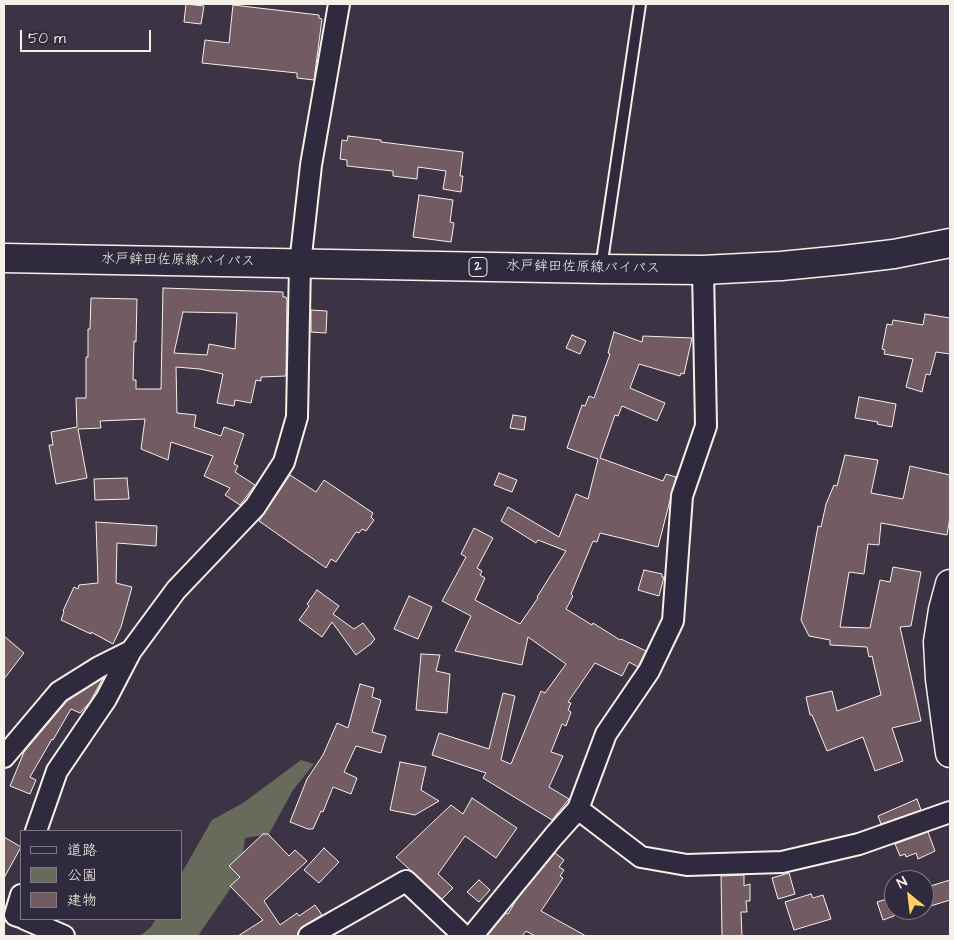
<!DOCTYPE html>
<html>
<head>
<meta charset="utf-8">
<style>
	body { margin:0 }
	#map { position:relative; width:954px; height:940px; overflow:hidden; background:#3c3444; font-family:"Architects Daughter","Klee One",sans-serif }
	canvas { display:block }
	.frame { position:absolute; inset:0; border:5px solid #f4f1e8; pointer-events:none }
	.legend { position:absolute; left:20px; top:830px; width:162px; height:90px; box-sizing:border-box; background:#2f2a3d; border:1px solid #7e7a81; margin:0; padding:6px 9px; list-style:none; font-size:15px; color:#f4f1e8 }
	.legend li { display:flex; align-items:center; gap:10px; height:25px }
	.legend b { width:25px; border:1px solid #7e7a81 }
	.north { position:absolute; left:884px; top:870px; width:50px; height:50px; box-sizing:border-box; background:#2f2a3d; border:1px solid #7e7a81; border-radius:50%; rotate:331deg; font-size:14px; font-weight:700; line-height:20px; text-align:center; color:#f4f1e8 }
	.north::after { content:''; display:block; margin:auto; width:18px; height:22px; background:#ffd166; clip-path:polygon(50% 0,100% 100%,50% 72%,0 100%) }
	.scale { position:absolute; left:20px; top:30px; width:131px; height:22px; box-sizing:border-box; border:2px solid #f4f1e8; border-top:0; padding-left:6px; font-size:15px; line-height:18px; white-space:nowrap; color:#f4f1e8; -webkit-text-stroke:4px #2f2a3d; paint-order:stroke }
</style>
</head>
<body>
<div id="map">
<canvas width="954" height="940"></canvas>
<div class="frame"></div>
<ul class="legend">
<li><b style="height:6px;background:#2f2a3d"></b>道路</li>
<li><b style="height:14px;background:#686b5c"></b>公園</li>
<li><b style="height:14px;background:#725b62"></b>建物</li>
</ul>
<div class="north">N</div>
<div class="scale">50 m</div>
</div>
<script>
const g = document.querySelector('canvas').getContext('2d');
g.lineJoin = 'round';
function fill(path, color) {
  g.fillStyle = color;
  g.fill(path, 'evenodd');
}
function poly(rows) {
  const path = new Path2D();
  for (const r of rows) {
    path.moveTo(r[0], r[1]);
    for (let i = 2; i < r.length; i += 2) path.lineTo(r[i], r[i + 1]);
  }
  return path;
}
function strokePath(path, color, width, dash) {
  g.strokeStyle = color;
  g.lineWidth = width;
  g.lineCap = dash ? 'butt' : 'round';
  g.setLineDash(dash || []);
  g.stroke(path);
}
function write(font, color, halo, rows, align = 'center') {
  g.font = font + ' "Architects Daughter","Klee One",sans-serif';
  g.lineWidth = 4;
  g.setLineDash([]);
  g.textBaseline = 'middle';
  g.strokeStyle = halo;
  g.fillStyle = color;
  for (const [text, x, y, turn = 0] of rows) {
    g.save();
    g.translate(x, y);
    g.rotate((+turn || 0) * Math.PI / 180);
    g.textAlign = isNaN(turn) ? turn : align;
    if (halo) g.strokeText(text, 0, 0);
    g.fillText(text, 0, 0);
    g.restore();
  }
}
const green = poly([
	[301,760,314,764,293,790,269,834,245,838,241,873,198,936,140,936,151,927,156,919,181,919,181,874,212,820,243,803]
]);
const building = poly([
	[186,4,204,6,201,24,184,22,186,4],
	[233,5,319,15,319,18,322,19,314,80,297,78,297,73,202,63,205,40,229,43,233,5],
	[348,136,381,140,381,142,463,152,460,176,463,176,461,192,443,189,446,171,418,167,417,179,393,176,393,171,347,166,347,160,340,159,342,140,347,141,348,136],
	[419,195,453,200,450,222,454,223,451,242,413,237,419,195],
	[163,288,283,292,283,297,286,297,287,300,286,376,261,377,261,381,256,380,251,403,235,400,234,406,217,403,223,374,200,369,176,367,177,413,196,415,194,427,221,436,224,427,244,434,234,464,238,466,235,472,255,485,240,505,225,495,230,488,204,476,213,456,171,442,168,460,141,449,145,419,100,421,101,428,78,429,87,478,56,484,49,445,53,445,51,432,77,427,76,398,86,398,86,357,88,357,88,329,90,329,91,298,137,299,136,342,134,341,133,380,136,380,136,389,161,389,163,288],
	[183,312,237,313,235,349,209,344,207,355,174,353,183,312],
	[311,310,327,311,326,333,311,332,311,310],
	[925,314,950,318,950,354,936,352,930,375,926,374,922,392,906,387,913,359,884,354,885,350,882,349,887,324,892,325,893,320,923,325,925,314],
	[614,332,642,342,643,336,692,338,684,374,681,373,680,376,639,364,630,388,665,403,657,421,622,406,618,416,615,415,600,458,663,481,666,474,676,477,658,547,600,533,597,542,593,541,571,594,573,596,566,609,592,625,593,623,620,640,621,639,646,651,638,667,629,662,622,676,595,663,568,702,571,703,568,710,571,712,566,726,562,724,551,752,563,756,549,787,569,799,552,820,483,778,486,773,432,755,439,733,489,749,503,693,515,696,501,760,511,764,541,691,545,693,566,664,528,637,522,665,455,651,471,616,442,601,466,557,461,554,474,528,493,538,477,568,482,571,480,575,485,578,475,600,520,624,538,598,537,597,566,551,538,540,536,543,501,521,508,507,559,537,576,494,588,499,598,459,567,448,582,405,585,406,589,396,594,398,610,354,608,353,614,332],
	[572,335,586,341,580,354,566,348,572,335],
	[859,397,896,404,892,427,877,424,878,422,855,418,859,397],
	[513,415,526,417,524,430,510,428,513,415],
	[845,455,878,460,871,493,903,499,910,466,950,475,950,517,947,535,881,523,879,545,868,544,864,574,849,572,840,627,870,628,880,580,890,582,893,567,921,572,911,626,900,627,921,721,892,728,903,761,875,771,863,737,827,751,812,715,810,715,806,697,832,691,837,711,881,695,872,656,869,657,867,647,830,645,830,640,809,636,801,620,818,526,821,527,826,504,834,485,837,486,845,455],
	[499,473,517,480,512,492,494,485,499,473],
	[290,475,316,492,324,480,373,513,371,517,374,520,366,531,362,529,359,533,356,532,336,562,331,559,326,568,259,521,290,475],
	[127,478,129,499,95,500,94,479,127,478],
	[96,522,157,526,156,546,117,543,116,583,132,587,121,627,113,644,91,632,91,634,61,620,64,612,63,611,74,587,78,589,79,585,98,583,96,522],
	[644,570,662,574,662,577,664,577,659,596,638,590,644,570],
	[317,590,339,606,333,614,354,629,363,623,375,639,372,642,372,643,356,655,332,622,322,637,299,620,309,606,307,604,317,590],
	[409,596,432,607,418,639,394,629,409,596],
	[4,636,24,653,4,679,4,636],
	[421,654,440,655,436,671,450,674,447,713,416,710,421,654],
	[103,678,90,702,80,713,71,709,53,740,52,739,30,777,36,780,30,794,10,786,24,752,67,701,103,678],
	[360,684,374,688,372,697,381,700,372,732,386,736,381,753,356,746,344,772,357,778,351,794,333,787,323,812,321,811,313,829,308,829,290,822,307,779,323,755,337,723,348,728,360,684],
	[400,762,426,767,421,790,439,801,415,815,390,810,400,762],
	[472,798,517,828,496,858,465,836,438,874,453,888,442,899,396,857,451,805,463,814,472,798],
	[917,799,921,810,881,824,878,816,917,799],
	[928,832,935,851,918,859,916,853,906,857,905,854,900,856,895,844,928,832],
	[263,834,268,834,289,856,295,850,307,861,264,901,280,925,297,913,299,916,315,905,322,915,303,926,299,930,297,936,238,936,263,920,230,886,240,877,229,866,263,834],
	[4,837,21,847,4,878,4,837],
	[324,848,339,862,319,883,304,870,324,848],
	[555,853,564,860,559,867,564,870,560,876,563,878,541,911,586,936,535,936,526,931,522,936,487,936,506,913,508,914,517,899,555,853],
	[789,873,795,894,778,899,772,878,789,873],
	[744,875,744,886,750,884,750,901,746,901,747,912,741,912,742,936,722,936,721,876,744,875],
	[479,880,490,890,479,902,467,892,479,880],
	[950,880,950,900,924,908,924,888,950,880],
	[811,894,813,898,823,895,831,919,794,930,785,902,811,894],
	[894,897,894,916,883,920,877,902,894,897]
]);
const lane = poly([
	[601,268,640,4]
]);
const street = poly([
	[4,757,59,692,99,667,131,651],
	[578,809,641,857,687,865,782,862,859,844,950,812],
	[36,831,57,771,106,699,131,651,176,590,255,507,284,462,297,417,300,264,311,165,339,4],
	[21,895,15,915,21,917],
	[25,919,64,936],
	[309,936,406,881,464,936],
	[472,936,554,836,578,809,606,734,649,671,673,621,682,496,706,426,703,270]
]);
const secondary = poly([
	[950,584,943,610,938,642,940,679,950,753]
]);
const primary = poly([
	[4,258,601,269,703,270,781,266,843,260,894,254,950,243]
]);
const shields = [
	[478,267,18]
];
const shieldNames = [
	["2",478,267]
];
const streetNames = [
	["水戸鉾田佐原線バイパス",178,261,1],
	["水戸鉾田佐原線バイパス",583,268,1]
];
fill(green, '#686b5c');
fill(building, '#725b62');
strokePath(building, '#f4f1e8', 1);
strokePath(lane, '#f4f1e8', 14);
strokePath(street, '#f4f1e8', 24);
strokePath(secondary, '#f4f1e8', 31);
strokePath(primary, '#f4f1e8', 31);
strokePath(lane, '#2f2a3d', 10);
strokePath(street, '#2f2a3d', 20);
strokePath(secondary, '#2f2a3d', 28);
strokePath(primary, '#2f2a3d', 28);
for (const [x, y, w] of shields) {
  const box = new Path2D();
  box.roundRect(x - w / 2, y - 9.5, w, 19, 4);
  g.fillStyle = '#2f2a3d';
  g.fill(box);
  strokePath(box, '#f4f1e8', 1);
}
write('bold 12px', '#f4f1e8', null, shieldNames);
write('14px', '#f4f1e8', '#2f2a3d', streetNames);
</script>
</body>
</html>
